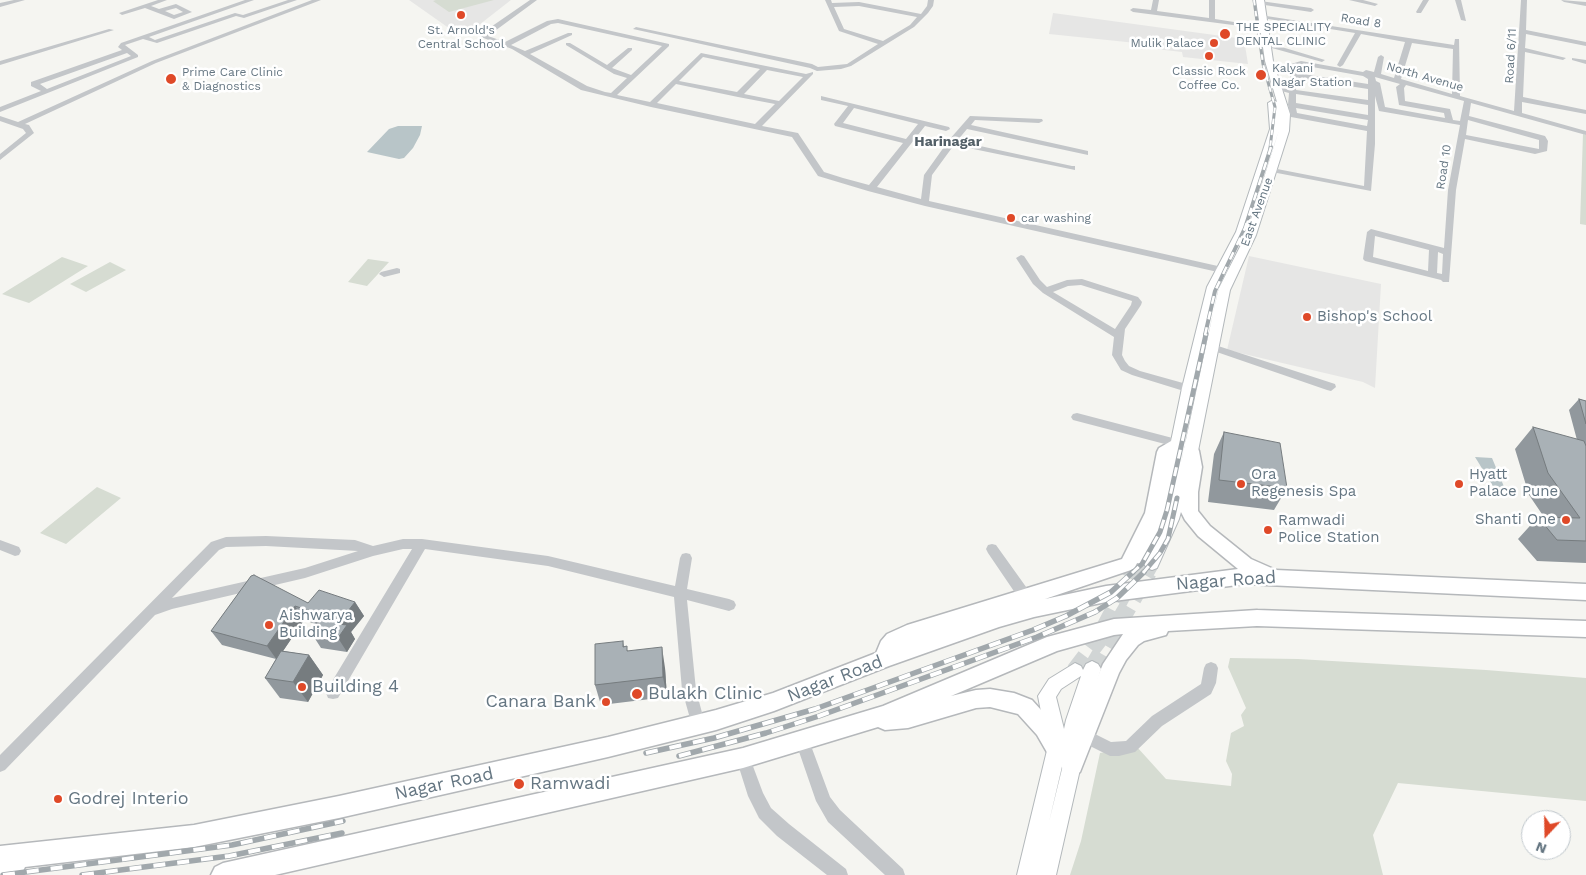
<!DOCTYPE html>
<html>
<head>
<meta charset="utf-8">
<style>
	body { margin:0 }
	#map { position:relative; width:1586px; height:875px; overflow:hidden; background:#f5f5f1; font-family:"Work Sans",sans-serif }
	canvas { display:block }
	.north { position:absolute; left:1521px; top:810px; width:50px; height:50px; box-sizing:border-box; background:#fff; border:1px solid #c1c8cd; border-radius:50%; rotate:201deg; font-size:14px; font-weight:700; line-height:20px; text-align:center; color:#657682 }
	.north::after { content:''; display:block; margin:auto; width:18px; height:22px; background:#df4928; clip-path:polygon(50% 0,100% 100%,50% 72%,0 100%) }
</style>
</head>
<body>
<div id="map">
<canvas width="1586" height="875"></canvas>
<div class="north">N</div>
</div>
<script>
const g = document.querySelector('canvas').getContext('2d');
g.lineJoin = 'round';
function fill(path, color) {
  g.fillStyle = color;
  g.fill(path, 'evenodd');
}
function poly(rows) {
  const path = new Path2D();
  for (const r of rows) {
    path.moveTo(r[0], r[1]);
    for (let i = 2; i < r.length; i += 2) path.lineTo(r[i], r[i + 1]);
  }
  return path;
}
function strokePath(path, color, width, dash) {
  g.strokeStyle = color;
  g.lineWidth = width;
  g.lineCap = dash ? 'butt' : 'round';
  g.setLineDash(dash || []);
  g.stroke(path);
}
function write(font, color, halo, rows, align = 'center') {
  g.font = font + ' "Work Sans",sans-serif';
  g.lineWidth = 5;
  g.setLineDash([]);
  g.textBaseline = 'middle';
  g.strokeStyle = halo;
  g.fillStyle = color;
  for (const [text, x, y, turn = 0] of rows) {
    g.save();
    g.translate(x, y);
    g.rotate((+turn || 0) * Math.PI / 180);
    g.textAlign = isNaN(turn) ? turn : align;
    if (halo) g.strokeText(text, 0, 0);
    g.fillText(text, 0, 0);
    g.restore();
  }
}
const built = poly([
	[409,0,511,0,470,32,461,34,453,31],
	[1053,13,1244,39,1248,64,1183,57,1182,52,1147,48,1146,44,1049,34],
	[1249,256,1381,284,1375,388,1363,382,1227,350]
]);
const green = poly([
	[436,0,494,0,449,12,433,1],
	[1583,134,1586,135,1586,225,1580,224],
	[62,257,88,266,29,303,2,294],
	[368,259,389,262,367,286,348,282],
	[110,262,126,270,86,292,70,284],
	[97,487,121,498,66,544,40,533],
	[1230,658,1298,659,1486,670,1586,678,1586,801,1398,783,1373,835,1383,875,1070,875,1081,841,1100,753,1137,747,1166,779,1231,786,1232,774,1226,761,1231,733,1244,726,1241,715,1246,708,1228,667]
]);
const water = poly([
	[398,126,422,126,420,135,413,148,404,158,399,159,367,152,389,129],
	[1475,457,1492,458,1505,489,1496,491]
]);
const majorTunnelFar1 = poly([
	[1134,573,1141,559],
	[1147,573,1152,564]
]);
const majorTunnel = poly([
	[1092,669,1148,572],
	[1075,671,1099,639,1134,572]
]);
const minor = poly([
	[14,0,25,0,0,7,0,3,14,0],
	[158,0,167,0,151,6,159,9,176,4,192,12,174,19,145,8,122,15,119,13,158,0],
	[176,8,183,12,174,15,165,11,176,8],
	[245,0,254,0,149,37,155,40,235,13,243,15,288,0,297,0,244,18,236,16,157,43,143,39,125,45,138,55,138,57,0,112,0,107,41,91,31,86,31,82,122,50,118,47,121,43,245,0],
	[127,53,131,56,47,89,40,84,127,53],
	[312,0,321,0,156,63,25,124,29,125,34,133,0,160,0,154,26,133,23,129,0,121,0,116,18,122,152,61,312,0],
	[530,0,537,0,488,36,505,42,547,21,558,19,669,44,669,46,617,95,650,102,701,53,806,74,813,72,813,74,762,126,798,133,824,172,843,178,869,185,903,143,835,126,834,124,848,106,821,100,821,96,949,127,950,129,946,131,925,126,877,187,921,199,924,175,949,140,970,116,1042,119,1043,121,1039,123,975,120,971,125,1088,151,1088,155,967,129,957,141,1072,166,1075,166,1075,170,954,145,932,175,929,201,1231,269,1236,272,1231,275,925,206,868,191,818,176,792,137,651,107,581,90,512,49,481,37,485,31,530,0],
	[558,23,662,46,631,75,612,68,632,50,632,48,628,48,607,65,570,43,566,43,566,45,614,74,627,78,611,93,605,92,587,86,530,54,572,35,572,33,568,33,525,51,511,45,551,24,558,23],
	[703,57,760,69,737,92,679,81,703,57],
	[767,70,803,77,779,101,744,94,767,70],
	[676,84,738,97,775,104,755,124,657,103,676,84],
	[854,108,918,124,906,139,843,123,854,108],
	[825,0,831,0,832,3,859,2,921,14,927,6,928,0,934,0,933,6,928,13,914,27,851,66,841,69,817,71,810,68,633,29,636,27,812,64,818,67,847,64,878,44,839,31,825,0],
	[859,6,917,17,910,25,883,41,844,29,834,7,859,6],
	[1153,0,1159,0,1157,11,1209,18,1209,0,1215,0,1215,19,1259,26,1256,28,1133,12,1130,10,1133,8,1151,10,1153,0],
	[1349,0,1363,0,1378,4,1375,6,1349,0],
	[1423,0,1429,0,1421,13,1417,13,1416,12,1423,0],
	[1455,0,1461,0,1466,21,1461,20,1455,0],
	[1521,0,1527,0,1526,30,1586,42,1586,46,1526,34,1525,48,1566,58,1563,60,1525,52,1523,97,1586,110,1586,114,1522,102,1522,113,1586,131,1586,135,1471,103,1469,116,1545,136,1548,141,1547,151,1535,154,1465,139,1456,190,1449,282,1443,282,1441,280,1365,261,1363,259,1367,232,1371,229,1444,248,1448,190,1460,125,1379,111,1375,96,1375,144,1371,191,1272,172,1268,170,1272,168,1364,186,1367,131,1291,117,1288,105,1289,93,1274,89,1278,87,1289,89,1291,64,1301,61,1363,72,1366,70,1374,72,1378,57,1381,55,1384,57,1381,74,1394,78,1405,42,1361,34,1343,65,1340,67,1337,65,1355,33,1262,18,1260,17,1260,15,1454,45,1455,39,1459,39,1460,96,1514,111,1521,0],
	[1412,43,1453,49,1452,94,1401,79,1412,43],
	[1301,65,1363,76,1368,79,1368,84,1297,73,1297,66,1301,65],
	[1375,77,1400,84,1396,87,1399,105,1444,113,1445,118,1385,107,1380,83,1376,81,1375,77],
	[1297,78,1368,89,1368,100,1296,90,1297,78],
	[1406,85,1464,101,1460,121,1453,120,1450,109,1405,101,1404,88,1406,85],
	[1296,94,1368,105,1368,115,1296,103,1296,94],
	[1296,108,1368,120,1367,126,1297,113,1296,108],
	[1468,120,1539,140,1539,149,1466,135,1468,120],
	[1375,236,1429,250,1428,271,1373,257,1375,236],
	[1438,252,1443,254,1442,274,1437,273,1438,252],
	[1561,0,1586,2,1586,6,1564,2,1561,0],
	[1260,1,1311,8,1314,10,1311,12,1258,4,1257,3,1260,1],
	[109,29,114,30,0,65,0,61,109,29],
	[1258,42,1275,45,1325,60,1322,62,1272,48,1256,45,1255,44,1258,42],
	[1572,58,1586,60,1586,64,1572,60,1572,58],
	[1021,255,1024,256,1040,280,1047,287,1067,280,1082,279,1138,297,1142,302,1141,305,1125,329,1122,355,1125,361,1129,366,1140,371,1208,390,1209,393,1208,396,1200,396,1132,375,1121,370,1112,355,1114,337,1043,293,1033,284,1016,258,1021,255],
	[1081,285,1132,301,1131,305,1115,329,1053,292,1068,286,1081,285],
	[397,268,400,269,400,273,384,277,379,274,381,272,397,268],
	[1212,344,1335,384,1336,387,1331,391,1327,390,1208,349,1207,347,1208,345,1212,344],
	[1077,413,1184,441,1190,445,1184,449,1073,420,1071,417,1073,414,1077,413],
	[266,536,355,540,373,546,403,539,422,539,548,556,675,586,680,558,682,554,686,553,690,554,692,558,687,589,729,599,734,601,736,605,734,609,729,611,687,600,696,690,705,724,703,729,698,731,693,729,682,690,674,597,548,566,425,549,338,698,333,699,328,698,326,693,328,688,412,549,403,549,373,556,305,578,172,609,155,615,5,770,0,772,0,755,211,542,226,537,266,536],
	[266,546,358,551,305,568,172,598,219,550,226,547,266,546],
	[0,540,19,547,21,551,19,555,15,556,0,550,0,540],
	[992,544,996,545,1034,598,1036,602,1034,606,1029,608,1024,606,988,553,986,549,988,545,992,544],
	[1211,662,1216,664,1218,668,1216,683,1211,694,1162,726,1135,752,1119,756,1110,756,1080,741,1078,736,1080,731,1085,729,1111,742,1126,741,1152,716,1201,684,1204,668,1206,664,1211,662],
	[802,733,807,735,830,797,840,810,903,869,905,875,885,875,828,822,816,801,795,740,797,735,802,733],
	[743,751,748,753,763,793,771,808,789,824,846,869,848,875,827,875,777,836,759,818,748,796,736,758,738,753,743,751]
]);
const major = poly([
	[1256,0,1264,0,1273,61,1290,114,1289,131,1256,235,1230,290,1198,451,1179,519,1157,568,1152,570,1147,568,1144,564,1136,563,1133,559,1155,519,1182,388,1207,287,1236,232,1270,129,1268,103,1273,100,1277,102,1265,61,1256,0],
	[1279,130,1246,235,1218,290,1181,463,1196,388,1219,287,1246,232,1279,130],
	[1092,661,1098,664,1101,669,1084,720,1079,745,1081,765,1056,875,1017,875,1050,738,1042,717,1038,696,1049,679,1075,663,1081,666,1083,670,1086,664,1092,661],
	[1081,676,1066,720,1064,729,1056,697,1061,689,1081,676],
	[1063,762,1063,765,1049,822,1063,762]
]);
const highway = poly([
	[1178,437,1184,439,1186,443,1184,447,1173,455,1163,513,1134,569,1045,599,1106,586,1238,569,1198,536,1185,520,1179,508,1186,467,1183,451,1185,447,1191,445,1197,447,1199,451,1202,467,1198,492,1198,511,1210,526,1251,559,1276,570,1586,584,1586,600,1245,584,1106,602,1034,617,999,627,889,666,774,711,716,730,608,757,339,818,194,847,25,867,21,875,0,875,0,846,194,825,339,796,608,737,716,710,773,693,876,653,881,641,887,634,907,625,1122,559,1145,513,1157,452,1159,448,1178,437],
	[1257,610,1586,621,1586,637,1257,626,1168,631,1166,635,1144,641,1138,645,1126,660,1119,673,1080,772,1072,775,1064,772,1061,765,1103,664,1123,634,1114,635,1057,651,951,696,976,690,990,689,1014,693,1032,700,1051,721,1067,747,1064,754,1056,757,1048,754,1037,735,1018,714,990,707,976,708,908,728,885,730,878,727,743,768,275,875,211,875,215,867,223,863,743,748,883,706,1047,637,1114,619,1257,610]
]);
const railFar3 = poly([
	[1254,0,1263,64,1275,107,1270,148]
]);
const railFar2 = poly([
	[1205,335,1215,291,1245,228,1271,147]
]);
const railFar1 = poly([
	[1132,573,1142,564,1160,532,1167,510,1206,334],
	[1143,573,1160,553,1168,539,1177,498]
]);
const rail = poly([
	[646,753,714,738,815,709,1033,630,1066,616,1111,592,1133,572],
	[679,756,766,733,819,716,1037,637,1095,612,1117,598,1144,572],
	[3,875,232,845,343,821],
	[82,875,229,856,342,833]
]);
const wall = poly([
	[1579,399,1586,401,1586,563,1537,561,1518,539,1538,517,1544,517,1529,495,1515,449,1533,427,1577,440,1569,410],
	[1224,432,1287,488,1274,510,1208,502,1214,454],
	[251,576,308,603,355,602,364,616,351,632,355,639,347,652,321,648,312,634,318,625,304,620,283,651,309,655,323,675,308,702,280,698,265,678,276,659,222,645,211,631],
	[623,641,624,646,628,651,665,668,667,697,601,705,595,685]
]);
const shadedWall = poly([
	[355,602,364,616,351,632,355,639,347,652,338,638,338,624],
	[295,606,304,620,277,660,267,646],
	[662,647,665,668,667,697,663,677],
	[309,655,323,675,308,702,293,682]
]);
const building = poly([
	[1579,399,1586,401,1586,424,1579,399],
	[1533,427,1584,441,1586,446,1586,541,1557,540,1538,517,1580,518,1548,473,1533,427],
	[1224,432,1280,443,1287,488,1219,480,1224,432],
	[254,575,308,603,319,590,355,602,338,624,347,625,338,638,312,634,323,615,295,606,267,646,211,631,251,576,254,575],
	[623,641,623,647,627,646,627,651,662,647,663,677,595,685,595,644,623,641],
	[281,651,309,655,293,682,265,678,281,651]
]);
const markers = [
	[461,15,5,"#df4928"],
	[1225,34,6,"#df4928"],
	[1214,43,5,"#df4928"],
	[1209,56,5,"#df4928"],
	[1261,75,6,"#df4928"],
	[171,79,6,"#df4928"],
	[1011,218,5,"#df4928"],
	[1307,317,5,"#df4928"],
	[1241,484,5,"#df4928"],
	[1459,484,5,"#df4928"],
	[1566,520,5,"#df4928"],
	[1268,530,5,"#df4928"],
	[269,625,5,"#df4928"],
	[302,687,5,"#df4928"],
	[637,694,6,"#df4928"],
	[606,702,5,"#df4928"],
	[519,784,6,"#df4928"],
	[58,799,5,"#df4928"]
];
const farStreetnames = [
	["Road 8",1361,21,9],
	["Road 6/11",1511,56,-87],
	["North Avenue",1425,77,16],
	["Road 10",1444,167,-81],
	["East Avenue",1257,212,-70]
];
const farPoinames = [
	["THE SPECIALITY",1236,27],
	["DENTAL CLINIC",1236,41],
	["St. Arnold's",461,30,"center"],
	["Central School",461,44,"center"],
	["Mulik Palace",1204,43,"right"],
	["Kalyani",1272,68],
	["Nagar Station",1272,82],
	["Classic Rock",1209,71,"center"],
	["Coffee Co.",1209,85,"center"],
	["Prime Care Clinic",182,72],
	["& Diagnostics",182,86],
	["car washing",1021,218]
];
const farNeighbourhoodnames = [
	["Harinagar",948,142]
];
const poiNames = [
	["Bishop's School",1317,317],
	["Ora",1251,475],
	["Regenesis Spa",1251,492],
	["Hyatt",1469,475],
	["Palace Pune",1469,492],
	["Shanti One",1556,520,"right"],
	["Ramwadi",1278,521],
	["Police Station",1278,538],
	["Aishwarya",279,616],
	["Building",279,633]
];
const nearStreetnames = [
	["Nagar Road",1226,581,-4],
	["Nagar Road",835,679,-21],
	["Nagar Road",444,784,-12]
];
const nearPoinames = [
	["Building 4",312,687],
	["Bulakh Clinic",648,694],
	["Canara Bank",596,702,"right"],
	["Ramwadi",530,784],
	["Godrej Interio",68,799]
];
fill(built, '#e6e6e5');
fill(green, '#d6dcd2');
fill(water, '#b8c5c8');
strokePath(majorTunnelFar1, '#d1d5d5', 14, [14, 7]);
strokePath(majorTunnel, '#d1d5d5', 18, [18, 9]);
strokePath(major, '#b3b8bb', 2);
strokePath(highway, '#b5b8bb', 3);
fill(minor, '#c3c6c9');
fill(major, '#fff');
fill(highway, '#fff');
strokePath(railFar3, '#a1a8ac', 3);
strokePath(railFar2, '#a1a8ac', 4);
strokePath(railFar1, '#a1a8ac', 5);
strokePath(rail, '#a1a8ac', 5.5);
strokePath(railFar3, '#fff', 2, [5.5]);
strokePath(railFar2, '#fff', 2.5, [8]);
strokePath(railFar1, '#fff', 3, [9]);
strokePath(rail, '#fff', 4, [12]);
fill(wall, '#91989d');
fill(shadedWall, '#767c7f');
fill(building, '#a9b1b6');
strokePath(building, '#767c7f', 1);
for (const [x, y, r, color] of markers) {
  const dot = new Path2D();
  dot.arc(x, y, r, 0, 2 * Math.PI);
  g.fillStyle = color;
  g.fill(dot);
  strokePath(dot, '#fff', 2);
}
write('12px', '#657682', '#fff', farStreetnames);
write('12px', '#657682', '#fff', farPoinames, 'left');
write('bold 14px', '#525f67', '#fff', farNeighbourhoodnames);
write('15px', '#657682', '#fff', poiNames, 'left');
write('18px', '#657682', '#fff', nearStreetnames);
write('18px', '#657682', '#fff', nearPoinames, 'left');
</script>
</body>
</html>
